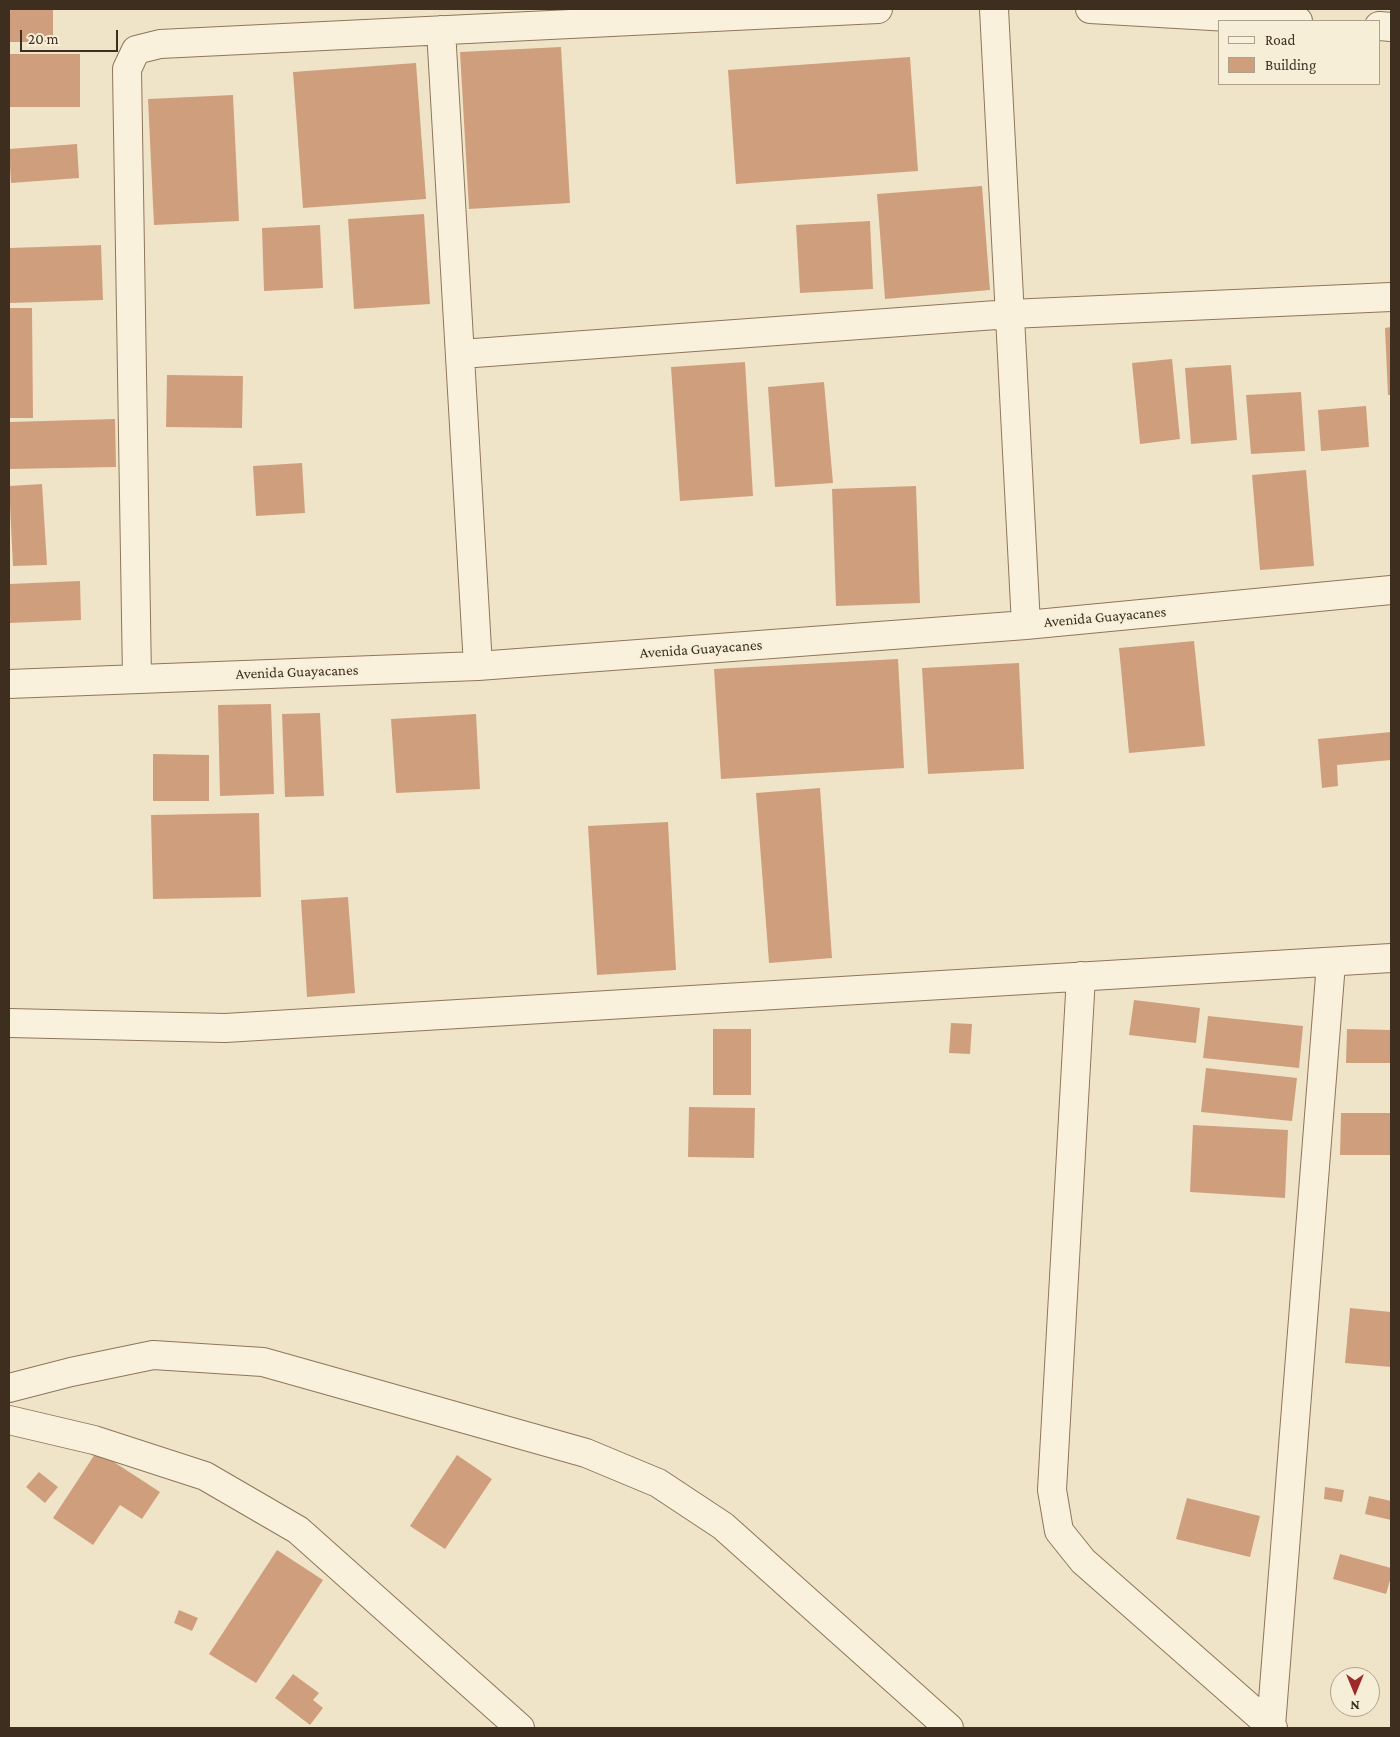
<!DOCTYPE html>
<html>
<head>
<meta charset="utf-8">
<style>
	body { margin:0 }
	#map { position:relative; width:1400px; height:1737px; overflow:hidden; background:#f0e4c8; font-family:"Crimson Pro",serif }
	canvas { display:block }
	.frame { position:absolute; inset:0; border:10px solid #3d2e20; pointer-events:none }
	.legend { position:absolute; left:1218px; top:20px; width:162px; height:65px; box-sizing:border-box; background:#f7eed8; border:1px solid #ada18e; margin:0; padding:6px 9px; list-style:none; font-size:15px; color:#3d2e20 }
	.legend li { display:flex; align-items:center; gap:10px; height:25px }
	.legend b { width:25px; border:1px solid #ada18e }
	.north { position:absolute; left:1330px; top:1667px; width:50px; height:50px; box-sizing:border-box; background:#f7eed8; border:1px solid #ada18e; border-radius:50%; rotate:180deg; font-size:14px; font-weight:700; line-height:20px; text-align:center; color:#3d2e20 }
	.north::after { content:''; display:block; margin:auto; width:18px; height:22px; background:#9e2a2b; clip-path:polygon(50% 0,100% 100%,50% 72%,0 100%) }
	.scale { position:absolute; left:20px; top:30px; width:98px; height:22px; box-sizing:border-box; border:2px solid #3d2e20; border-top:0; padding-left:6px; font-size:15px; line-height:18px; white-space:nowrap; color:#3d2e20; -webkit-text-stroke:4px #f7eed8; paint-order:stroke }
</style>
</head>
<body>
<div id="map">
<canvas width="1400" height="1737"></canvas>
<div class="frame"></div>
<ul class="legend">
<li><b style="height:6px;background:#faf1dc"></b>Road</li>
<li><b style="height:14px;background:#cf9f7d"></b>Building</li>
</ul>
<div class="north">N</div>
<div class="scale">20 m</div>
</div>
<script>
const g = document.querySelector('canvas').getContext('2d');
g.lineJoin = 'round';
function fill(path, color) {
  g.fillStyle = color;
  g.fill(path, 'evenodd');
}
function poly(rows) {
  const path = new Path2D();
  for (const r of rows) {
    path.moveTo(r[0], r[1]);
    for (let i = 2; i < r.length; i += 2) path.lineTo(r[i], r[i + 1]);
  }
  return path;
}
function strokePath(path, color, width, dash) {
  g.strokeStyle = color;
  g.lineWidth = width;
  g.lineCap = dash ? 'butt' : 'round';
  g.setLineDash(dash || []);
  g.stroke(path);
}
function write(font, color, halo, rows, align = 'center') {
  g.font = font + ' "Crimson Pro",serif';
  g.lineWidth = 4.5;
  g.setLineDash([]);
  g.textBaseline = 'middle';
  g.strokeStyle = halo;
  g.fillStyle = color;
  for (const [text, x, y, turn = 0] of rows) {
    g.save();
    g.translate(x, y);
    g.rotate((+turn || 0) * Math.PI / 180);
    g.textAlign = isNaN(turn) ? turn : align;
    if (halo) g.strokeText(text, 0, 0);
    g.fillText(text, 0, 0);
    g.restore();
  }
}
const building = poly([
	[9,9,53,9,53,42,9,42],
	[561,47,570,203,469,209,460,52],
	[9,54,80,54,80,107,9,107],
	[910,57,918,171,736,184,728,70],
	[416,63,426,199,303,208,293,72],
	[233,95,239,221,154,225,148,99],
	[77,144,79,178,11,183,9,149],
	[982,186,990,290,885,299,877,194],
	[424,214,430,304,354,309,348,219],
	[870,221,873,289,800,293,796,225],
	[320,225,323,288,264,291,262,228],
	[101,245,103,300,9,303,9,248],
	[9,308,32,308,33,418,9,418],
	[1391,327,1391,395,1388,395,1385,328],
	[1172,359,1180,439,1140,444,1132,363],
	[745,362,753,496,680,501,671,367],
	[1231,365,1237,440,1191,444,1185,368],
	[167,375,243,376,242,428,166,427],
	[824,382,833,483,775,487,768,387],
	[1301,392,1305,451,1251,454,1246,395],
	[1366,406,1369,447,1321,451,1318,410],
	[115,419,116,467,9,469,9,422],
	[302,463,305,513,256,516,253,466],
	[1306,470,1314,566,1260,570,1252,475],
	[42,484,47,565,13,566,9,486],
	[916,486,920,603,836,606,832,489],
	[80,581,81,620,9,623,9,584],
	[1194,641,1205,746,1129,753,1119,648],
	[898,659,904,768,721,779,714,669],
	[1019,663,1024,769,928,774,922,668],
	[271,704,274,794,220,796,218,705],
	[320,713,324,796,285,797,282,714],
	[476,714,480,789,396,793,391,719],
	[1391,732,1391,760,1337,765,1338,786,1322,788,1318,739],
	[153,754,209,755,209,801,153,801],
	[820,788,832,958,769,963,756,793],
	[259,813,261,897,153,899,151,815],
	[668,822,676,970,597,975,588,826],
	[348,897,355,993,307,997,301,900],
	[1134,1000,1200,1008,1196,1043,1129,1035],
	[1208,1016,1303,1026,1299,1068,1203,1058],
	[951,1023,972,1024,970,1054,949,1053],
	[713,1029,751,1029,751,1095,713,1095],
	[1347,1029,1391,1030,1391,1063,1346,1063],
	[1206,1068,1297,1078,1292,1121,1201,1112],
	[689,1107,755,1108,754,1158,688,1157],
	[1341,1113,1391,1113,1391,1155,1340,1155],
	[1193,1125,1288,1130,1285,1198,1190,1192],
	[1350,1308,1391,1312,1391,1367,1345,1363],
	[97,1451,160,1492,142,1519,120,1505,93,1545,53,1518],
	[457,1455,492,1479,445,1549,410,1526],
	[39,1472,58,1487,45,1503,26,1487],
	[1325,1487,1344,1490,1342,1502,1324,1499],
	[1369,1496,1391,1501,1391,1520,1365,1514],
	[1187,1498,1260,1516,1250,1557,1176,1539],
	[277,1550,323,1580,256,1683,209,1654],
	[1340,1554,1391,1568,1391,1577,1386,1594,1333,1579],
	[179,1610,198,1618,192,1631,174,1623],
	[293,1674,319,1693,313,1700,323,1708,310,1725,275,1698]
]);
const street = poly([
	[994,9,1026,625],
	[1090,9,1298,21],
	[1379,26,1391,27],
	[441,30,478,666],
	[461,354,1010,314,1391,297],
	[137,678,127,69,136,50,160,44,878,9],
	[9,684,478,666,1026,625,1391,590],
	[1081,976,1052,1490,1059,1531,1083,1561,1273,1728],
	[9,1023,225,1028,1391,958],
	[9,1388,71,1372,153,1355,263,1362,586,1453,658,1483,723,1526,949,1728],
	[9,1420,94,1440,205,1476,298,1530,520,1728],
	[1271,1726,1331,963]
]);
const streetNames = [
	["Avenida Guayacanes",1105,617,-5],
	["Avenida Guayacanes",701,649,-4],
	["Avenida Guayacanes",297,672,-2]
];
fill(building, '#cf9f7d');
strokePath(street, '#8d765c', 30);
strokePath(street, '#faf1dc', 28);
write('15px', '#3d2e20', '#f7eed8', streetNames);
</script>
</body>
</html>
